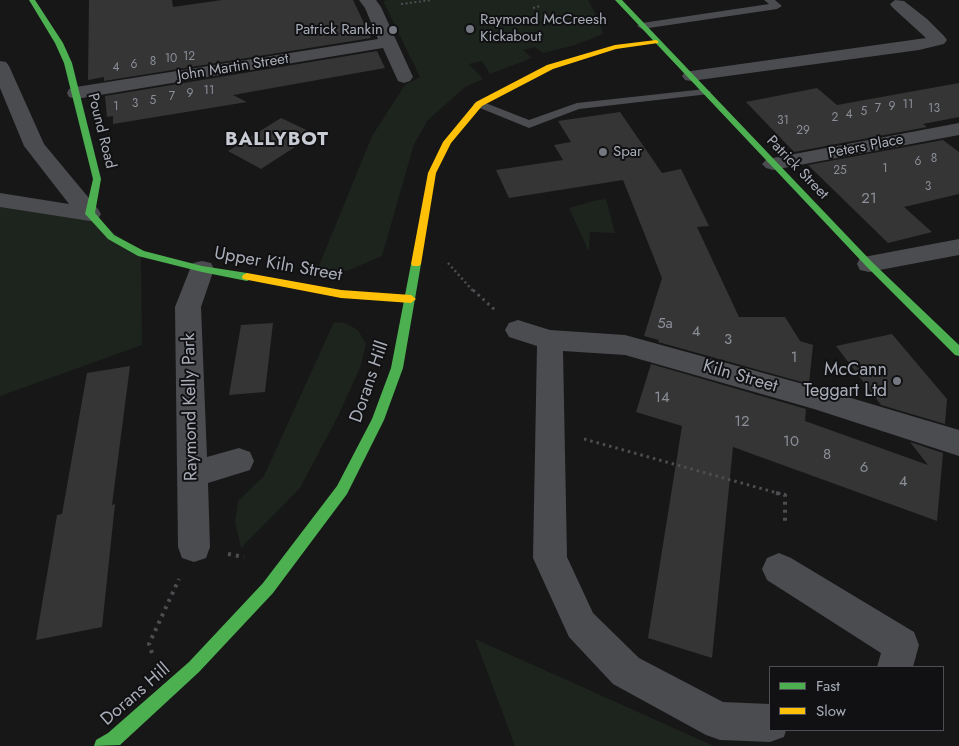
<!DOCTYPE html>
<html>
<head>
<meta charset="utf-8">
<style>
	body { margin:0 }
	#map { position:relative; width:959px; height:746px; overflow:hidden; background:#171717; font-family:Jost,sans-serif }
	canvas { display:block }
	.legend { position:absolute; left:769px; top:666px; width:175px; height:65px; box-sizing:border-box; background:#111113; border:1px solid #4d4f55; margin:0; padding:6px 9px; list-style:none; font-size:15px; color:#a8adb8 }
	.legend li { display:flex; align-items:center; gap:10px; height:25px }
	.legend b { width:25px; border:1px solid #4d4f55 }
</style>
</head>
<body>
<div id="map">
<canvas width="959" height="746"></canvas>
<ul class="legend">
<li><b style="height:6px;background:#4caf50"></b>Fast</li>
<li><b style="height:6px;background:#ffc107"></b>Slow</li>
</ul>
</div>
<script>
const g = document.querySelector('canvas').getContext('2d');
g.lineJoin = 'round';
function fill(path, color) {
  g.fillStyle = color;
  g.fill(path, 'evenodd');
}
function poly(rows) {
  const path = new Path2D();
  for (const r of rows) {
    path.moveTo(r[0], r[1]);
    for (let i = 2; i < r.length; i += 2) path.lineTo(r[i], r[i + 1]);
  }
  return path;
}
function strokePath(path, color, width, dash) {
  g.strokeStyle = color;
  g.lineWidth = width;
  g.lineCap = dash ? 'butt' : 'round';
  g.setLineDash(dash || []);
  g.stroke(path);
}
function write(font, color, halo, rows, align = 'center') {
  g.font = font + ' Jost,sans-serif';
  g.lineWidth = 4;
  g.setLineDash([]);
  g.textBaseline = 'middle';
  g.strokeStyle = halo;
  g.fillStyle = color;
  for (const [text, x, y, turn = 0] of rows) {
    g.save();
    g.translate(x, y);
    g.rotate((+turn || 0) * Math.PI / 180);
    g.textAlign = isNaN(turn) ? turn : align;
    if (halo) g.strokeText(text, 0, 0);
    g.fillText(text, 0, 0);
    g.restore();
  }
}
const green = poly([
	[389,0,588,0,600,23,603,34,575,45,543,53,535,47,523,50,532,58,490,74,482,61,469,64,483,79,465,87,428,120,414,144,382,256,347,271,318,268,372,136,405,85,420,77,383,1],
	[606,199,615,233,590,232,589,252,569,208,593,201],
	[0,201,90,214,141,254,142,345,0,396],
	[334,322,345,323,358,330,366,344,360,368,338,416,300,488,241,548,235,522,238,501,264,476],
	[475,639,714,746,515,746]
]);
const building = poly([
	[89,0,172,0,173,7,222,0,353,0,371,38,104,81,104,77,88,80],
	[377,51,385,68,233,95,247,102,113,124,113,116,107,117,105,96],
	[959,83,959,117,923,124,927,127,794,152,746,102,817,88,837,105],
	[620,112,662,173,681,169,709,226,697,227,739,317,785,317,800,341,813,345,809,384,658,342,659,340,644,336,662,278,623,180,509,198,496,170,563,160,554,145,571,142,558,121],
	[281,118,315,134,261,169,228,151],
	[943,140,959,152,959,194,904,207,932,232,888,243,808,165],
	[273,323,265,392,229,395,241,325],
	[892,334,947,399,945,424,881,405,836,346],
	[651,364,806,409,805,421,928,465,910,442,943,453,937,521,733,447,712,658,648,638,682,426,636,412],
	[130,366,112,505,115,504,102,627,36,640,57,515,62,514,87,373]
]);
const pathFar3 = poly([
	[401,4,432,0],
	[533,8,540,6]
]);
const pathFar2 = poly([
	[448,263,474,292]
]);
const pathFar1 = poly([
	[473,290,495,310],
	[584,439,781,494]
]);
const path = poly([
	[776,493,785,495,785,521],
	[228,554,244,557],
	[152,653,149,644,179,579]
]);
const lane = poly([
	[764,0,775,0,782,6,777,9,642,29,637,26,642,23,769,4,764,0],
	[705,89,711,92,709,94,579,109,529,128,475,106,473,104,479,101,483,102,529,120,577,103,705,89]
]);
const street = poly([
	[359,0,376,0,381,7,413,77,410,81,404,83,398,81,383,48,76,99,69,97,67,93,69,89,76,87,378,39,365,8,359,0],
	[895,0,904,1,927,19,944,36,947,40,944,44,919,50,691,81,685,80,682,76,685,72,691,71,926,38,892,7,890,4,895,0],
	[0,61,6,62,9,66,44,144,98,209,101,214,98,219,90,221,0,207,0,193,69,204,24,146,0,88,0,61],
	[959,123,959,135,773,170,766,168,762,164,766,160,773,158,959,123],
	[959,239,959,255,869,272,860,270,857,264,860,258,869,256,959,239],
	[202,261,211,263,214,269,201,307,207,457,239,448,250,452,254,461,250,470,208,483,210,547,206,558,194,562,182,558,178,547,175,307,190,269,193,263,202,261],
	[518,320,550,330,625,335,814,387,959,430,959,456,814,409,625,355,563,351,567,557,593,613,639,658,723,702,770,704,770,730,786,730,784,737,770,742,720,740,706,735,613,684,569,637,533,558,537,346,509,337,505,330,509,323,518,320],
	[779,553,791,558,914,632,919,645,913,667,877,667,881,653,767,580,762,569,767,558,779,553]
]);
const fast = poly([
	[29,0,35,0,63,43,72,63,101,179,95,213,114,235,144,251,202,266,247,273,251,275,252,277,251,279,247,281,202,272,138,256,108,239,87,216,85,214,93,179,64,63,55,43,29,0],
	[615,0,622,0,872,262,959,345,959,356,955,355,866,266,615,0],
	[416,261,421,264,403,368,384,420,347,494,273,593,199,672,120,745,94,746,96,740,108,733,189,662,263,583,337,486,372,419,391,368,411,264,416,261]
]);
const slow = poly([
	[656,40,658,41,658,43,616,49,553,69,482,106,451,143,436,173,421,264,419,266,413,266,411,264,428,173,443,142,476,102,547,65,615,45,656,40],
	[247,273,341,290,411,295,416,299,411,303,341,298,243,279,242,277,243,275,247,273]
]);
const markers = [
	[470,29,5,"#757880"],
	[393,30,5,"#757880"],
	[603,152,5,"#757880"],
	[897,381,5,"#757880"]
];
const farNumbernames = [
	["12",189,57],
	["10",171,59],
	["8",153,62],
	["6",134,65],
	["4",116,68],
	["11",209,91],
	["9",190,94],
	["7",172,97],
	["5",153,101],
	["3",135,104],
	["11",908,105],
	["1",116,107],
	["9",892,107],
	["7",878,109],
	["13",934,109],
	["5",864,112],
	["4",849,115],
	["2",835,118],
	["31",783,121],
	["29",803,131],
	["8",934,159],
	["6",918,162],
	["1",885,169],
	["25",840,171],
	["3",928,187]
];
const farPoinames = [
	["Raymond McCreesh",480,20],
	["Kickabout",480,37],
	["Patrick Rankin",383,30,"right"],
	["Spar",613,152]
];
const farStreetnames = [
	["John Martin Street",233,68,-9],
	["Pound Road",101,131,76],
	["Peters Place",866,147,-11],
	["Patrick Street",797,168,46]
];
const numberNames = [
	["21",869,199],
	["5a",665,324],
	["4",696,332],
	["3",728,340],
	["1",794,358],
	["14",662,398],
	["12",742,422],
	["10",791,442],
	["8",827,455],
	["6",864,468],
	["4",903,482]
];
const streetNames = [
	["Upper Kiln Street",278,265,10],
	["Kiln Street",740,377,16],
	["Dorans Hill",370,382,-71],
	["Raymond Kelly Park",191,407,-91],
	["Dorans Hill",136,695,-41]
];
const poiNames = [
	["McCann",887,371],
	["Teggart Ltd",887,392]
];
const farDistrictnames = [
	["BALLYBOT",277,140]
];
fill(green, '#1d241e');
fill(building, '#353536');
strokePath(pathFar3, '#4d4e52', 2, [2, 2.5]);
strokePath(pathFar2, '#4d4e52', 2.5, [2, 3]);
strokePath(pathFar1, '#4d4e52', 3, [2.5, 4]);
strokePath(path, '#4d4e52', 4, [3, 5]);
fill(lane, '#4b4c50');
fill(street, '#4b4c50');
fill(fast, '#4caf50');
fill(slow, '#ffc107');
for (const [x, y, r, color] of markers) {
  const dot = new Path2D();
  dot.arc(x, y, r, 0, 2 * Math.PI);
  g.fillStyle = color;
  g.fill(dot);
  strokePath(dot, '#111113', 2);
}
write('12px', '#8b8f98', null, farNumbernames);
write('15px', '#a8adb8', '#111113', farPoinames, 'left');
write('15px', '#a8adb8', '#111113', farStreetnames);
write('15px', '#8b8f98', null, numberNames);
write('18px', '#a8adb8', '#111113', streetNames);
write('18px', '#a8adb8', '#111113', poiNames, 'right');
g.letterSpacing = '1px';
write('bold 19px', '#c9ccd4', '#111113', farDistrictnames);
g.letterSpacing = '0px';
</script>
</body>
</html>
